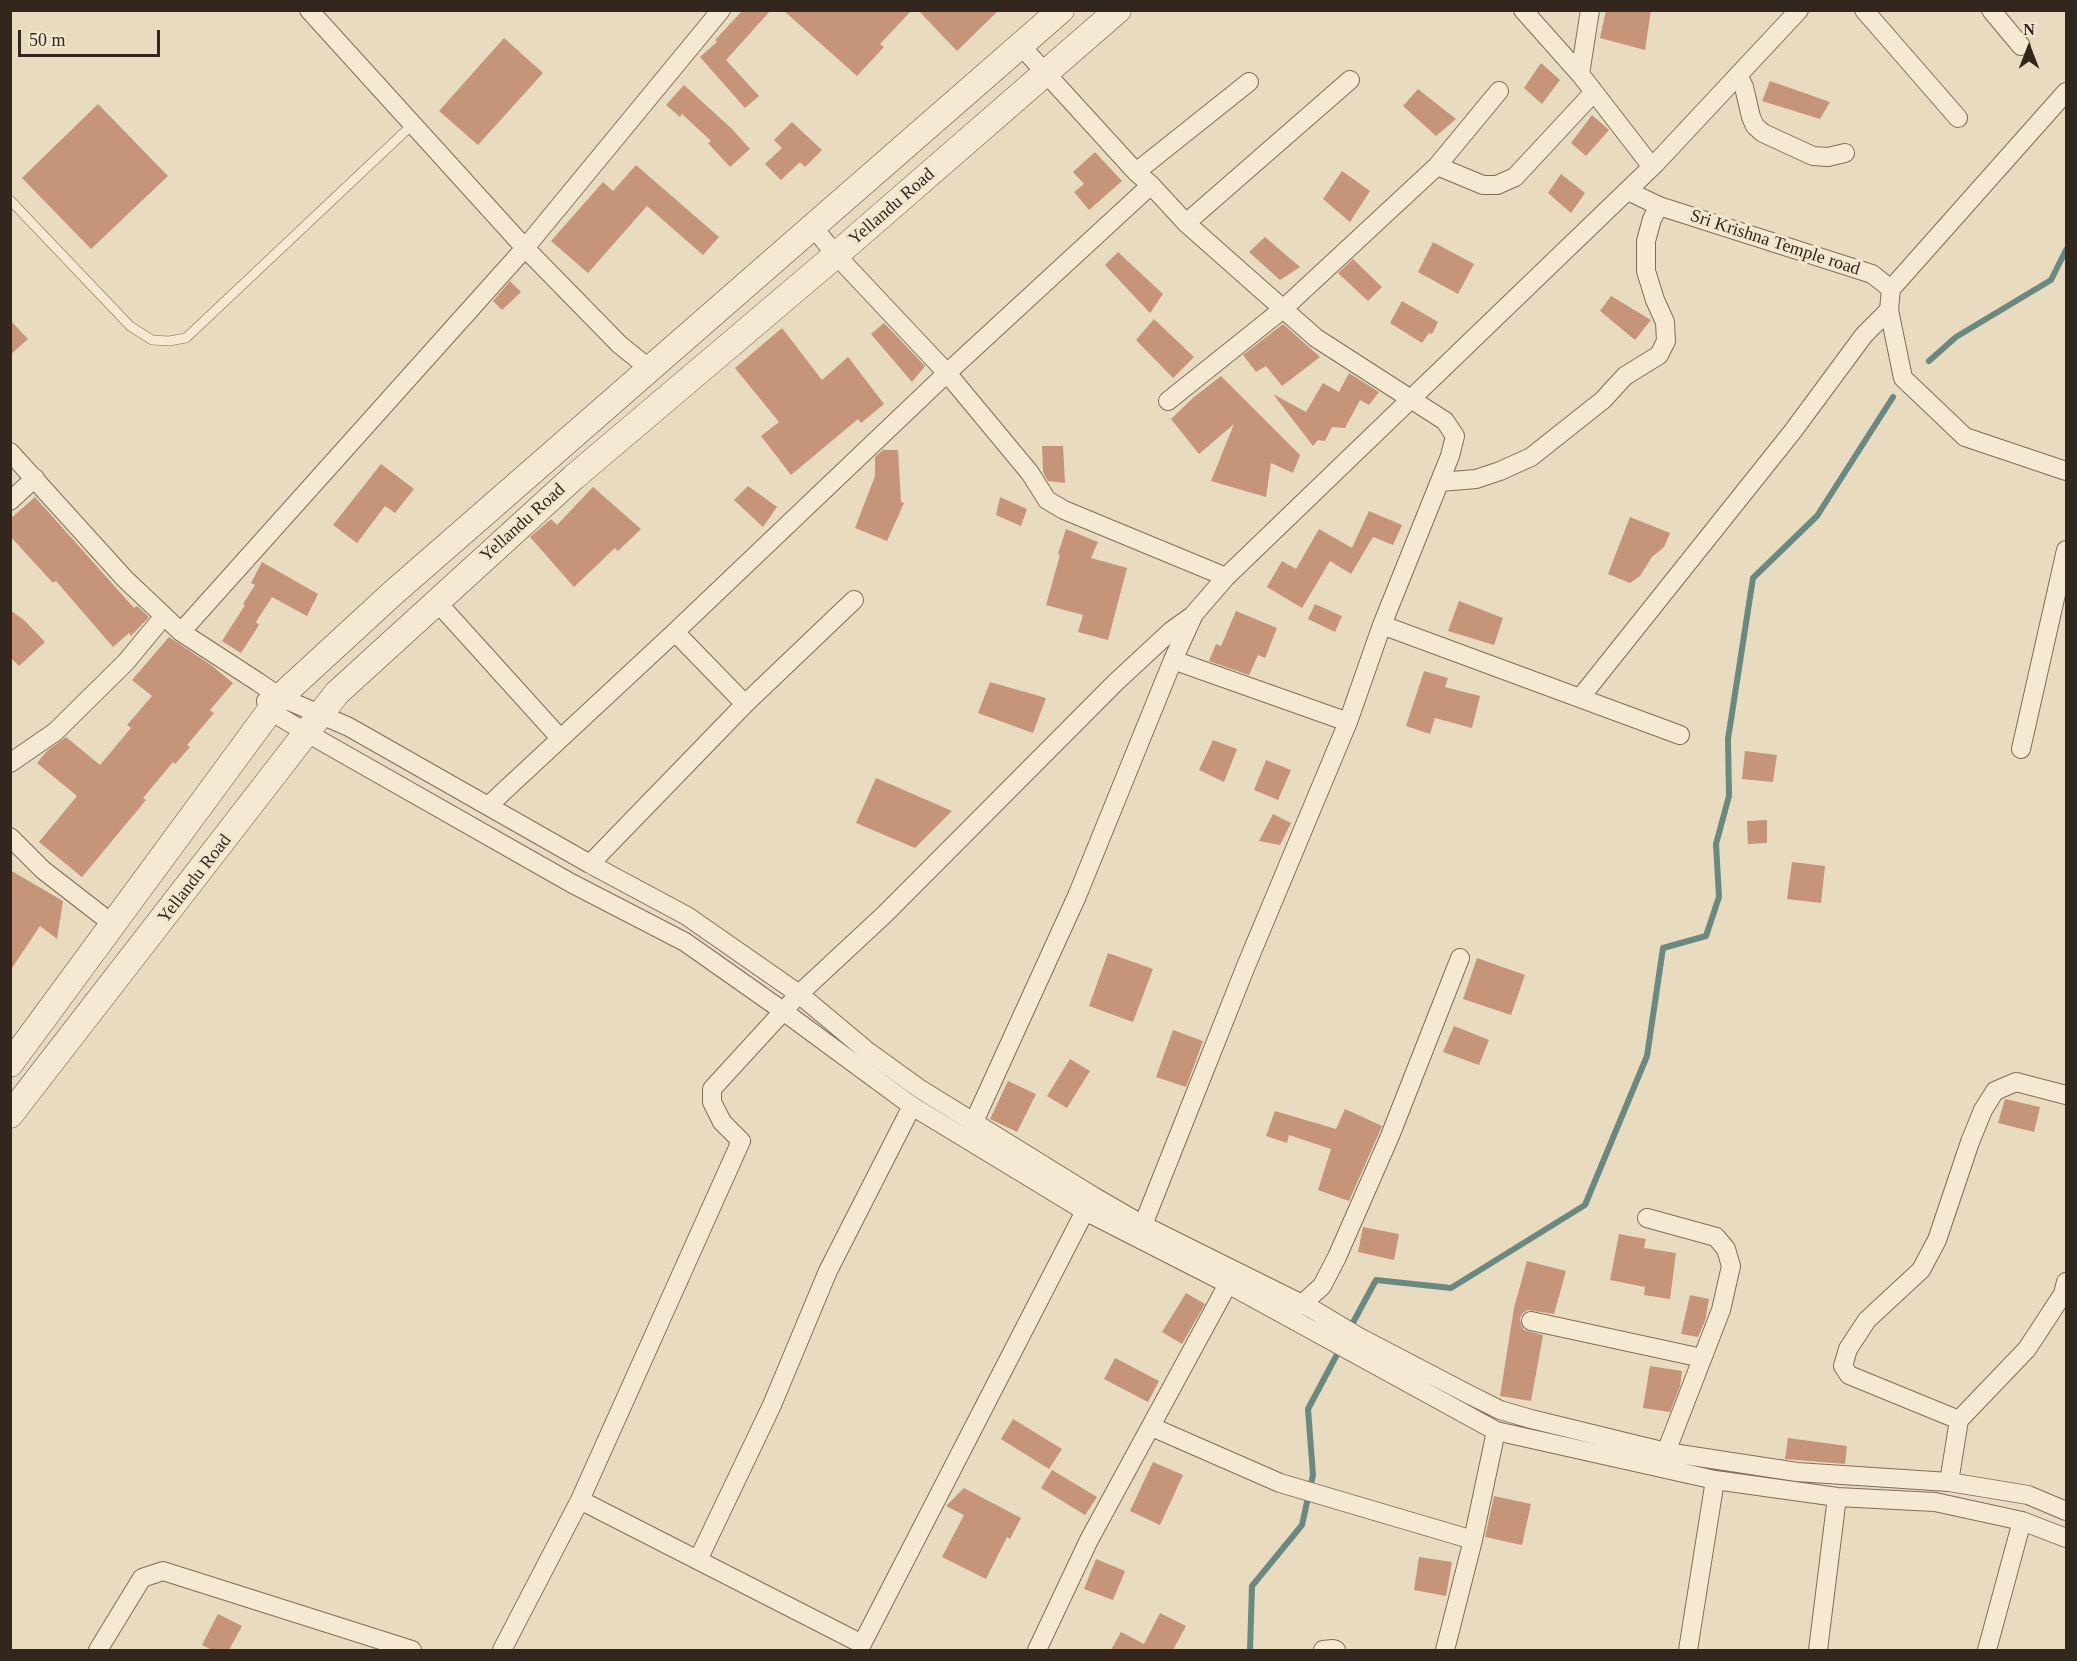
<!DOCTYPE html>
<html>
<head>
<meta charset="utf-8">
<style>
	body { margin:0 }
	#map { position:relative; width:2077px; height:1661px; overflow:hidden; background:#e9dbc0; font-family:"Times New Roman",serif }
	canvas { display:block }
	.frame { position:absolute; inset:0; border:12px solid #32261d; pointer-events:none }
	.north { position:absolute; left:1999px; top:18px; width:60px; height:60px; -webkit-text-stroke:4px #f2e6cf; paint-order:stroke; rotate:0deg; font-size:16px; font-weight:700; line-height:24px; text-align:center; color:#32261d }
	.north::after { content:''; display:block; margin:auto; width:21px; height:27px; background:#32261d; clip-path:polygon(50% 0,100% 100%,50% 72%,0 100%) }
	.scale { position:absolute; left:18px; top:30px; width:142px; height:27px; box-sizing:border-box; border:3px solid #32261d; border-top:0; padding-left:8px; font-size:18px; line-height:21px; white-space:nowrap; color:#32261d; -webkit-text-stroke:4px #f2e6cf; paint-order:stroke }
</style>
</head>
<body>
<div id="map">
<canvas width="2077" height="1661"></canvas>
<div class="frame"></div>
<div class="north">N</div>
<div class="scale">50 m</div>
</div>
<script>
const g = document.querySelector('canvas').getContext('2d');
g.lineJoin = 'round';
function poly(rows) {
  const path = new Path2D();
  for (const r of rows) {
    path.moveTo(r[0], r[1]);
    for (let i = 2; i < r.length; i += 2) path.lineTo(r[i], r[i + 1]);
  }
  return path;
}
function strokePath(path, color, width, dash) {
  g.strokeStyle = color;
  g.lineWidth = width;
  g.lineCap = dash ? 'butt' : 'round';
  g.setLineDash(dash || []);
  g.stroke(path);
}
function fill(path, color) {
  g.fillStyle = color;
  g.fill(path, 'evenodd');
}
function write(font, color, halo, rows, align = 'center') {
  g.font = font + ' "Times New Roman",serif';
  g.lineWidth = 6;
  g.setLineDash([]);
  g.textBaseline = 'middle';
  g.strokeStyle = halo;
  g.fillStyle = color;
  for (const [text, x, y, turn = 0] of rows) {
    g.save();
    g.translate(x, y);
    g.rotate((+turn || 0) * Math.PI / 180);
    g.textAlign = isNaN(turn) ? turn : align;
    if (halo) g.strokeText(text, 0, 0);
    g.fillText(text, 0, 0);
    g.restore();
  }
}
const stream = poly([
	[1929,361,1956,337,2051,280,2066,250],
	[1349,1330,1376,1280,1451,1288,1585,1205,1647,1056,1663,948,1706,936,1719,897,1716,844,1729,796,1728,739,1753,578,1817,516,1893,397],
	[1250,1650,1252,1586,1302,1525,1313,1475,1308,1409,1341,1347]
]);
const building = poly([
	[743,10,771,10,726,60,759,96,745,108,700,57,717,42,715,40],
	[783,10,912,10,880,44,884,47,857,76],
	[918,10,999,10,957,51],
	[1606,10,1651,10,1645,50,1600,38],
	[504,38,543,73,478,145,439,111],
	[1541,63,1560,80,1542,104,1524,88],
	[1770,81,1830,102,1820,119,1762,101],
	[684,85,732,129,750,149,730,167,708,143,711,141,682,114,680,117,666,105],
	[1418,89,1456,119,1436,136,1403,106],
	[98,104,168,176,91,249,22,178],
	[1592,115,1609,130,1586,156,1571,143],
	[792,122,822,150,805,167,800,162,781,180,765,164,782,148,774,140],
	[1095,152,1122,181,1089,210,1074,192,1084,184,1073,172],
	[636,165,719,237,703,255,647,206,588,273,551,241,603,182,613,191],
	[1342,171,1370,191,1350,222,1323,199],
	[1561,174,1585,193,1571,213,1548,193],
	[1265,237,1300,267,1280,280,1249,252],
	[1433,242,1474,264,1458,294,1418,272],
	[1118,252,1163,294,1150,313,1105,265],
	[1353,259,1382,287,1368,301,1338,273],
	[510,281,521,292,502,310,493,301],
	[1611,296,1651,320,1635,340,1600,311],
	[1402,301,1438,322,1432,334,1429,333,1422,343,1390,323],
	[1154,319,1194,357,1173,378,1136,340],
	[10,320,28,339,10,355],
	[884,323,925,366,912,382,871,334],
	[1283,324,1320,357,1282,386,1266,366,1256,372,1243,355],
	[782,328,822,380,848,357,884,404,861,423,858,419,791,475,761,436,779,422,735,368],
	[1349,373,1379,392,1369,405,1360,400,1345,428,1332,427,1325,441,1318,440,1313,446,1273,394,1306,412,1323,383,1339,392],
	[1221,376,1300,455,1293,473,1271,463,1266,497,1211,481,1234,424,1199,454,1171,419,1194,397],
	[1042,446,1063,446,1065,483,1048,481,1043,472],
	[883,450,898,450,901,502,904,503,887,541,855,528,875,476,875,457],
	[381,464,414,489,395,513,385,506,357,543,333,525],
	[748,486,777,507,763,527,734,500],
	[593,487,641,529,618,551,615,548,574,587,530,537,551,519,557,525],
	[35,497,134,608,137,606,149,617,131,636,129,633,113,647,56,581,53,583,10,536,10,519],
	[1000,497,1027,509,1021,526,996,515],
	[1369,511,1402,525,1393,545,1373,537,1351,574,1330,561,1302,608,1267,587,1282,561,1296,569,1319,529,1352,548],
	[1630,517,1670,533,1664,547,1652,557,1640,576,1630,583,1608,574],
	[1066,529,1098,542,1091,558,1127,568,1108,640,1078,632,1083,615,1046,605,1060,555,1058,554],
	[262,562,318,594,307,616,272,597,256,622,259,625,241,653,222,641,245,605,243,604,255,585,251,583],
	[1459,601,1503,618,1494,645,1448,631],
	[1315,604,1342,616,1335,632,1308,619],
	[10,610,24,620,45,642,19,666,10,657],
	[1236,611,1277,628,1265,658,1258,655,1249,675,1209,661,1216,644,1221,646],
	[169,637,211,665,233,683,210,710,214,713,187,745,190,747,175,764,173,762,143,798,146,800,82,877,39,842,77,796,37,763,47,751,66,737,100,765,131,728,127,725,152,696,132,680],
	[1424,671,1448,678,1445,687,1480,696,1472,728,1435,718,1430,734,1406,726],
	[990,682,1046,698,1033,733,978,713],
	[1213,740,1237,749,1224,782,1199,770],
	[1745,751,1777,755,1773,782,1742,779],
	[1266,760,1291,770,1278,800,1254,790],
	[876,778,952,811,915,848,856,823],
	[1273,814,1291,823,1280,845,1259,841],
	[1767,820,1767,843,1748,844,1747,821],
	[1792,862,1825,866,1821,903,1787,899],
	[10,870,63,901,57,939,40,926,10,971],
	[1108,953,1153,969,1133,1022,1089,1006],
	[1477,958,1525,975,1511,1015,1463,999],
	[1454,1026,1489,1040,1479,1065,1443,1052],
	[1173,1030,1203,1041,1186,1087,1156,1077],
	[1070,1059,1090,1071,1067,1108,1047,1096],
	[1008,1081,1036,1094,1017,1132,990,1119],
	[2005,1099,2040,1107,2034,1132,1998,1123],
	[1345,1109,1382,1126,1349,1201,1318,1190,1331,1149,1289,1135,1287,1143,1266,1136,1275,1111,1336,1129],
	[1363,1227,1399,1234,1394,1260,1358,1252],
	[1619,1234,1646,1239,1644,1248,1676,1253,1670,1299,1644,1295,1645,1287,1610,1280],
	[1527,1261,1566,1271,1554,1314,1528,1310,1523,1313,1520,1318,1521,1325,1524,1330,1543,1335,1531,1401,1500,1396,1514,1308],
	[1186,1293,1205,1304,1182,1344,1162,1332],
	[1690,1295,1709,1299,1705,1321,1698,1337,1681,1334],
	[1115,1358,1159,1381,1148,1402,1104,1379],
	[1650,1366,1682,1371,1680,1386,1670,1412,1643,1408],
	[1013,1419,1062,1449,1049,1469,1001,1439],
	[1788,1438,1847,1446,1845,1464,1785,1459],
	[1153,1462,1183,1475,1160,1525,1130,1511],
	[1052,1470,1097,1497,1085,1515,1041,1488],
	[964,1488,1021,1518,1010,1539,1007,1537,986,1579,942,1557,964,1515,946,1506],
	[1494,1496,1531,1504,1522,1545,1485,1537],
	[1419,1557,1452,1562,1446,1596,1414,1590],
	[1096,1559,1125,1571,1113,1600,1084,1589],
	[1160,1613,1186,1626,1173,1650,1111,1650,1121,1632,1144,1644],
	[218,1614,242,1626,229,1650,212,1650,202,1645]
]);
const lane = poly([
	[10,200,130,326,152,340,169,341,186,338,413,124]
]);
const street = poly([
	[309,10,525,248,620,345,650,369],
	[1523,10,1580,74,1652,167],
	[1864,10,1958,118],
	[1991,10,2021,46],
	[1021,46,1136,172,1151,185,1186,223,1316,338,1445,421,1455,436,1450,456,1382,625,1348,722,1246,966,1143,1225],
	[1580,74,1590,10],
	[1738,75,1744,87,1751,117,1755,126,1763,133,1813,156,1828,157,1845,153],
	[1437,166,1483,185,1497,185,1515,177,1594,92],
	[1136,172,1249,82],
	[1628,191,1659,206,1872,274,1891,289,1889,310,1903,378,1965,437,2066,471],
	[1186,223,1350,80],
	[813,227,836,255,947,373,1030,473,1047,500,1064,510,1226,577],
	[1891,289,2066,92],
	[1168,401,1283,309,1437,166,1499,91],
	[10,452,125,579,181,632,258,682,280,697,349,727,590,864,687,916,799,994,866,1050,920,1089,1093,1196,1143,1225,1314,1310,1359,1337,1470,1395,1500,1410,1531,1419,1666,1452,1797,1472,1949,1482,2028,1495,2066,1511],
	[1440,482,1476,479,1500,471,1531,457,1603,400,1625,376,1659,355,1666,341,1665,322,1655,300,1646,271,1646,241,1652,219,1659,206],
	[10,501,35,478],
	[437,602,560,738],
	[1382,625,1680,735],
	[181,632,525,248,721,10],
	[675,632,745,704],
	[1173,660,1348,722],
	[1580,698,1793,431,1864,335,1889,310],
	[266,701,270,711,307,733,571,883,685,942,783,1011,912,1106,1085,1211,1228,1284,1496,1431,1715,1480,1837,1497,1935,1502,2022,1521,2066,1538],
	[2021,749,2066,550],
	[10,763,55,732,126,662,164,616],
	[488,806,675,632,947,373,1151,185],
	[10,837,43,870,114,925],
	[590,864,745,704,854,600],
	[973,1124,1077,896,1173,660,1194,614,1226,577,1656,163,1799,10],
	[1647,1218,1716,1237,1726,1249,1731,1266,1721,1310,1666,1452],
	[1301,1305,1322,1286,1337,1257,1390,1136,1460,958],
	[1531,1321,1702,1358],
	[1959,1420,1849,1375,1843,1366,1848,1349,1867,1320,1921,1270,1937,1240,1970,1142,1983,1110,1995,1091,2016,1082,2066,1095],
	[1152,1427,1280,1483,1473,1540],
	[1949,1482,1959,1420,2027,1349,2063,1294,2066,1282],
	[580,1500,862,1644,1085,1211],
	[698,1560,772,1405,828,1271,912,1106],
	[98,1650,142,1578,163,1571,412,1650],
	[502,1650,580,1500,741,1141,722,1122,712,1102,712,1089,799,994,885,914,1116,682,1171,631,1192,616],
	[1037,1650,1089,1540,1228,1284],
	[1323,1650,1333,1649,1336,1650],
	[1445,1650,1473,1540,1496,1431],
	[1688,1650,1715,1480],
	[1818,1650,1837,1497],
	[1987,1650,2022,1521]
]);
const secondary = poly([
	[10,1064,280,697,393,593,1061,10],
	[10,1115,337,693,574,477,836,255,1118,10]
]);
const streetNames = [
	["Yellandu Road",892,207,-41],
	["Sri Krishna Temple road",1775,243,18],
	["Yellandu Road",523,523,-42],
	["Yellandu Road",195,879,-52]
];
strokePath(stream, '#6b8980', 6);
fill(building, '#c59479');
strokePath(lane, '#816c5a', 10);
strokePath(street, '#816c5a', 20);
strokePath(secondary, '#634e3d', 27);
strokePath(lane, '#f5e9d2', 9);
strokePath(street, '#f5e9d2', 18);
strokePath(secondary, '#f5e9d2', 26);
write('18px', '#32261d', '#f2e6cf', streetNames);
</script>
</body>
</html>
